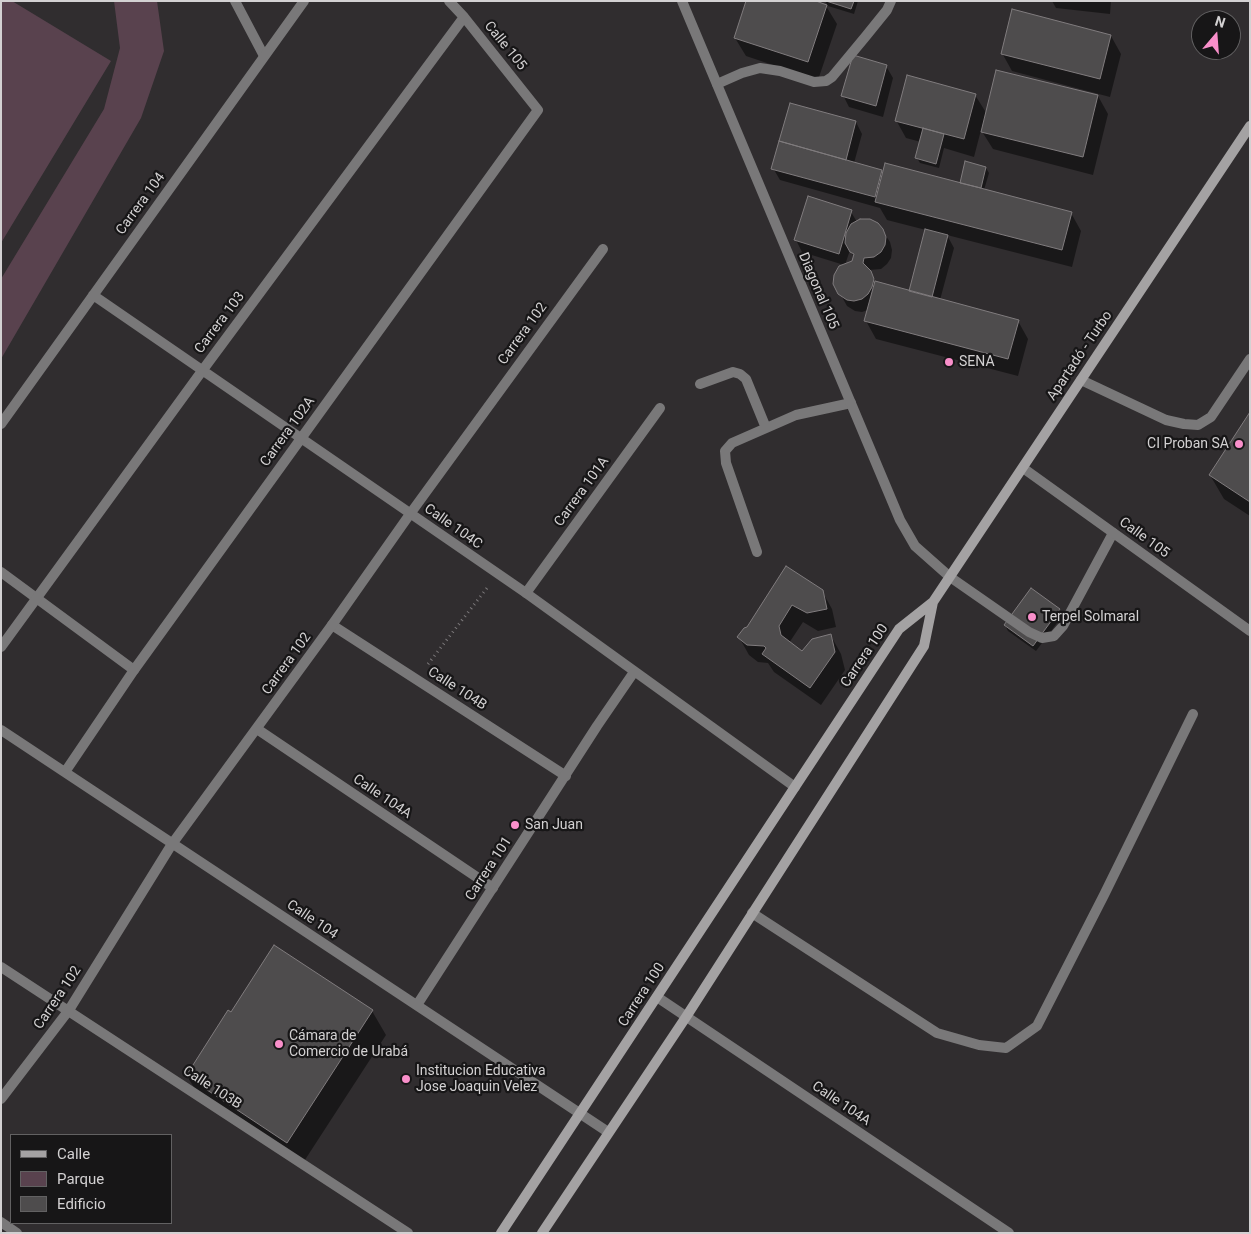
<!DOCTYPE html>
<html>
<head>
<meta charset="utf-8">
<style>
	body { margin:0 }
	#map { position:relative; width:1251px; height:1234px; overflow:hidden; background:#302d2f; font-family:Roboto,sans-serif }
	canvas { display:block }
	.frame { position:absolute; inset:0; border:2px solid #d3d1d2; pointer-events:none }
	.legend { position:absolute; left:10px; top:1134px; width:162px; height:90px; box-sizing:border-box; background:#171617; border:1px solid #626162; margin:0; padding:6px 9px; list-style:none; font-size:15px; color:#d3d1d2 }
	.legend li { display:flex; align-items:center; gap:10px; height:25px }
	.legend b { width:25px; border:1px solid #626162 }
	.north { position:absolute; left:1191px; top:10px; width:50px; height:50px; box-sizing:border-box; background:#171617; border:1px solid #626162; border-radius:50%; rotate:18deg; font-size:14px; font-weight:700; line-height:20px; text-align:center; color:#d3d1d2 }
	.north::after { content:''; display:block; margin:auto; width:18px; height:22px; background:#f98fca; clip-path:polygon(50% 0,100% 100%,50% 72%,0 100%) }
</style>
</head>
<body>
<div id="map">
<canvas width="1251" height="1234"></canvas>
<div class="frame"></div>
<ul class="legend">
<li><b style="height:6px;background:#a4a2a3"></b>Calle</li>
<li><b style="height:14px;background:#59424e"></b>Parque</li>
<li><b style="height:14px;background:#4e4c4d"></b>Edificio</li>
</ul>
<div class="north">N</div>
</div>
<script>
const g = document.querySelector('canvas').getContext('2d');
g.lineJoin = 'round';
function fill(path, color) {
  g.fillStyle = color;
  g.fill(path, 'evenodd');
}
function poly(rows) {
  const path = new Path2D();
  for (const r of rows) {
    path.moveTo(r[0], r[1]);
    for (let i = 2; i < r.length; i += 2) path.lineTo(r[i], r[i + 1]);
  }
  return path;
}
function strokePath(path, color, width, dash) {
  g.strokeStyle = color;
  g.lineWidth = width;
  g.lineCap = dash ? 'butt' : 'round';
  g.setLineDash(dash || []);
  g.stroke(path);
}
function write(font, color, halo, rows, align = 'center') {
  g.font = font + ' Roboto,sans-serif';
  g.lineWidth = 4.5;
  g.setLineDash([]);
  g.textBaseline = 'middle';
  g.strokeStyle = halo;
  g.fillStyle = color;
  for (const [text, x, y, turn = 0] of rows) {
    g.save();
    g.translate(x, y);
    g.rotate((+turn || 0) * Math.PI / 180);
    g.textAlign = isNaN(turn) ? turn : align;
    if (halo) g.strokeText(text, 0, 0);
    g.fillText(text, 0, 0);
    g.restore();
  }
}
const green = poly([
	[1,1,12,1,111,61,1,243],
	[114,1,157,1,164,51,141,118,1,359,1,279,104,109,120,48]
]);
const shadow = poly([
	[825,1,858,1,854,14,828,6],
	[1052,1,1111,1,1110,14,1056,8],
	[826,6,837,24,818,80,746,56,735,38],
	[1111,36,1121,54,1110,97,1012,71,1002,53],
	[886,66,893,78,883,117,849,107,843,95],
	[975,95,987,114,1098,96,1108,114,1093,175,993,149,981,130,974,157,944,148,939,168,920,163,917,158,921,142,906,138,896,120],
	[856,122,862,134,854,163,882,171,883,174,962,185,986,168,989,173,984,190,1071,213,1081,231,1072,267,947,235,954,248,940,300,1018,321,1028,339,1018,376,876,339,866,321,868,310,862,312,855,311,847,306,835,284,844,265,802,252,796,240,851,212,857,222,882,230,890,242,892,250,891,258,887,264,881,269,869,270,877,283,910,292,926,230,887,220,880,208,780,180,773,168],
	[850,250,854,257,853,262,845,265],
	[1250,415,1250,516,1224,499,1210,475],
	[786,568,822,591,832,609,836,627,818,631,803,622,789,643,802,653,831,636,841,654,845,670,821,705,774,672,768,663,758,662,749,655,739,637,748,628],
	[1059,610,1063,615,1036,651,1008,631,1005,625],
	[372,1011,386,1035,301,1166,201,1099,187,1076,231,1014]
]);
const building = poly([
	[746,1,816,1,827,5,808,62,734,38,746,1],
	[826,1,854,1,851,9,826,1],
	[1012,9,1111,35,1100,79,1001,54,1012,9],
	[853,55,887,65,876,106,841,96,853,55],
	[996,70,1098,95,1083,157,981,132,996,70],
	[907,75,976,94,964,139,895,121,907,75],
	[790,103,856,121,846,160,779,141,790,103],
	[923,128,944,134,936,164,915,158,923,128],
	[779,141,882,170,875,197,771,169,779,141],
	[965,161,986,167,981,188,960,183,965,161],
	[885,163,1072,212,1062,250,875,202,885,163],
	[808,196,852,210,839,254,794,240,808,196],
	[860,219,870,219,878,223,883,229,886,237,885,245,881,252,874,257,864,258,863,263,871,271,874,279,872,287,868,294,862,299,854,301,847,300,838,294,833,284,834,275,839,266,852,261,854,254,850,252,845,243,846,233,851,224,860,219],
	[925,229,948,235,932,297,909,291,925,229],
	[875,281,1019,320,1008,359,864,321,875,281],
	[1250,412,1250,502,1209,475,1250,412],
	[786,566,823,590,827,609,807,613,792,605,779,626,781,635,802,651,812,639,831,634,835,652,810,688,762,654,766,648,764,646,747,645,737,637,744,628,747,627,786,566],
	[1031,588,1060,609,1033,646,1004,625,1031,588],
	[274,945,373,1010,287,1143,186,1076,228,1010,231,1012,274,945]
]);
const path = poly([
	[428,664,487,588]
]);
const service = poly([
	[235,1,264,56],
	[717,84,742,73,760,68,780,71,814,82,826,81,832,77,866,36,887,10,891,1],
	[1081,380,1166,420,1184,424,1198,425,1211,417,1250,359],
	[700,384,733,372,740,374,746,379,766,428],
	[757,552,726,463,725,451,732,443,796,415,851,403],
	[1,572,134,670],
	[950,577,1029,632,1042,638,1054,636,1063,626,1113,533],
	[526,593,660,408],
	[332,625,566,776],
	[257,729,493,888],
	[752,913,937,1033,979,1045,1006,1048,1037,1026,1104,895,1193,714]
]);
const minor = poly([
	[682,1,900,520,915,546,950,577],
	[93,295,526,593,795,787],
	[1,424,304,1],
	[1023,468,1250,631],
	[1,647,202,371,464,17],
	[1,730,608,1132],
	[65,772,134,670,538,110,464,17,449,1],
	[1,967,408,1233],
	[657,997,1009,1233],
	[417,1005,597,726,634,672],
	[1,1099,69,1010,172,844,332,625,410,514,603,249],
	[1,1222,17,1233]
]);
const secondary = poly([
	[501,1233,899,629,933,602,1250,126],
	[542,1233,686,1017,924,646,933,602]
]);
const markers = [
	[949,362,5,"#f98fca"],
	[1239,444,5,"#f98fca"],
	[1032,617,5,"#f98fca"],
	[515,825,5,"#f98fca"],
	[279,1044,5,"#f98fca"],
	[406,1079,5,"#f98fca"]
];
const streetNames = [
	["Calle 105",505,46,51],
	["Carrera 104",141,204,-54],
	["Diagonal 105",818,291,67],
	["Carrera 103",220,323,-53],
	["Carrera 102",523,334,-54],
	["Apartadó - Turbo",1080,356,-56],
	["Carrera 102A",288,432,-54],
	["Carrera 101A",582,492,-54],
	["Calle 104C",453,527,35],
	["Calle 105",1144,538,36],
	["Carrera 100",865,656,-56],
	["Carrera 102",287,664,-54],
	["Calle 104B",457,689,33],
	["Calle 104A",382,797,34],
	["Carrera 101",489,869,-57],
	["Calle 104",312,920,34],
	["Carrera 100",642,995,-57],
	["Carrera 102",58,998,-56],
	["Calle 103B",212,1088,33],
	["Calle 104A",841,1104,34]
];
const poiNames = [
	["SENA",959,362],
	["CI Proban SA",1229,444,"right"],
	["Terpel Solmaral",1042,617],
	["San Juan",525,825],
	["Cámara de",289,1036],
	["Comercio de Urabá",289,1052],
	["Institucion Educativa",416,1071],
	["Jose Joaquin Velez",416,1087]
];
fill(green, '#59424e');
fill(shadow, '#0007');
fill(building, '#4e4c4d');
strokePath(building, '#807c7e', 1);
strokePath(path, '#7c797b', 3, [1, 4]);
strokePath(service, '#797879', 10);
strokePath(minor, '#797879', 10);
strokePath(secondary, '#a4a2a3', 10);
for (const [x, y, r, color] of markers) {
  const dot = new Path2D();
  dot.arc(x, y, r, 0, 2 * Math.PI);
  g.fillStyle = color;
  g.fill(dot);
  strokePath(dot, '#171617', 2);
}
write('14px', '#d3d1d2', '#171617', streetNames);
write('14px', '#d3d1d2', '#171617', poiNames, 'left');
</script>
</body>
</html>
